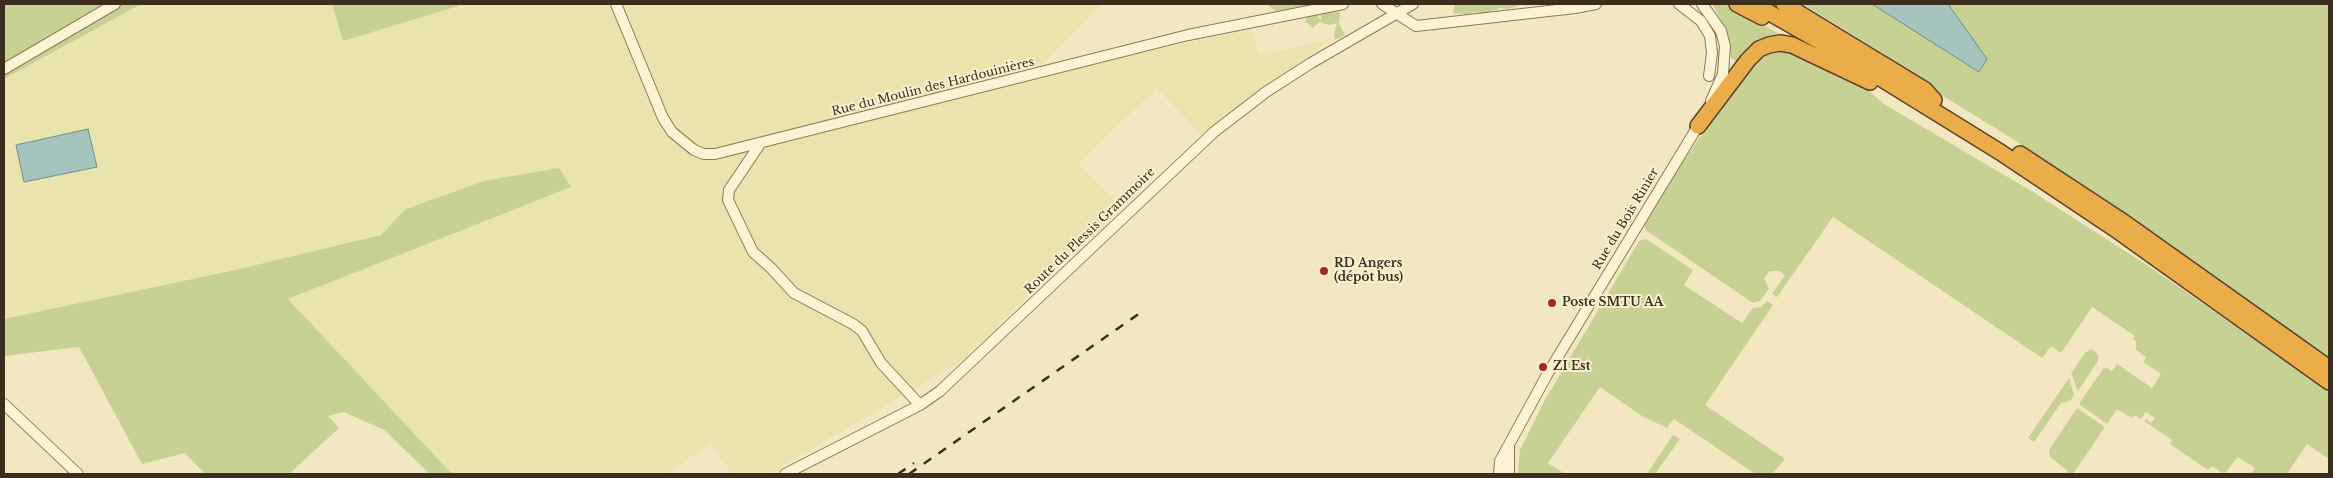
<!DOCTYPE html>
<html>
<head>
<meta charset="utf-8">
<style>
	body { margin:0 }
	#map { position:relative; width:2333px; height:478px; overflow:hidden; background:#f2e7c1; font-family:"Libre Baskerville",serif }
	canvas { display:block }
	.frame { position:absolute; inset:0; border:5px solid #3c2e1c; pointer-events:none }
</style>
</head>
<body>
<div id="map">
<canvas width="2333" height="478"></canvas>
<div class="frame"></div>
</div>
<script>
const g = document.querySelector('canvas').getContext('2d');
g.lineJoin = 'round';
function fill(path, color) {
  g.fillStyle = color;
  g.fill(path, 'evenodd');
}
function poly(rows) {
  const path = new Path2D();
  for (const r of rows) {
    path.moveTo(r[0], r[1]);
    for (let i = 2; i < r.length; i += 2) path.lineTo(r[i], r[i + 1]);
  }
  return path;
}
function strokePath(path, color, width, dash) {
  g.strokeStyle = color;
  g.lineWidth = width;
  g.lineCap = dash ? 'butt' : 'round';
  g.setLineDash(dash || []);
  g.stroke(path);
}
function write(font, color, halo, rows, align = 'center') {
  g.font = font + ' "Libre Baskerville",serif';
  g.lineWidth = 4;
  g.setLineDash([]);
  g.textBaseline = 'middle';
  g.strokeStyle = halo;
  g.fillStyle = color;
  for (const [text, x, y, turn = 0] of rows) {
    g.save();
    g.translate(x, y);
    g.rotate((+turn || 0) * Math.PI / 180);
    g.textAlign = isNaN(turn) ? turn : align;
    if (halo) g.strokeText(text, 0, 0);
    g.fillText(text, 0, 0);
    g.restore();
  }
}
const farmland = poly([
	[141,4,332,4,343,41,457,6,457,4,1101,4,1030,77,1251,29,1260,55,1331,39,1201,134,1157,88,1078,163,1122,209,1060,264,963,360,769,474,732,474,711,443,666,474,452,474,288,299,571,187,559,168,484,181,407,209,381,235,235,270,4,319,4,79]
]);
const green = poly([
	[4,4,141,4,4,79],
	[332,4,457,4,458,6,343,41],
	[1266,4,1314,4,1276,11],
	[1455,4,1523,4,1508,9,1499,8,1487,14,1473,12,1468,15,1453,13],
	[1712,4,1727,4,1786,38,1737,62,1731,58,1727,31],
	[1803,4,2329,4,2329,358,2119,211,2013,139,1883,59,1886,55],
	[1324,11,1340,12,1339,23,1345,35,1335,40,1334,34,1337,23,1329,25,1319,22,1313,28,1305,21,1309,14,1317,14,1319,19,1322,19,1320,14],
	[1786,48,1836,70,1868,90,1884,104,2033,192,2147,265,2329,391,2329,459,2307,444,2287,474,2251,474,2255,468,2238,457,2224,474,2212,466,2208,470,2170,444,2172,440,2144,421,2146,419,2151,423,2155,418,2146,412,2141,419,2134,415,2132,418,2117,409,2107,424,2079,404,2103,369,2107,368,2112,371,2117,364,2152,388,2161,374,2143,362,2146,357,2136,350,2136,341,2133,339,2135,336,2092,307,2061,353,2051,346,2042,358,1833,217,1777,297,1772,294,1785,275,1779,271,1770,271,1764,278,1769,289,1760,301,1753,303,1647,231,1643,224,1646,217,1748,66,1764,52],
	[559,168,571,187,288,299,452,474,430,474,384,430,344,412,328,416,339,428,289,474,205,474,185,453,142,464,79,347,4,356,4,319,235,270,381,235,406,209,484,181],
	[1646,239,1693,270,1684,285,1742,323,1753,308,1761,307,1767,301,1773,305,1705,405,1785,459,1772,474,1754,473,1674,419,1667,428,1642,416,1600,387,1548,463,1565,474,1518,474,1520,450,1545,400,1639,241],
	[2092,349,2098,354,2098,361,2078,391,2071,373,2085,353],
	[2069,378,2074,395,2070,401,2061,403,2034,442,2028,438],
	[2077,408,2105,427,2073,474,2066,474,2068,471,2050,457,2049,450],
	[1673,435,1680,439,1655,474,1647,474]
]);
const water = poly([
	[1872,4,1948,4,1987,59,1979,72,1872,4],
	[88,129,97,167,24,182,16,145,88,129]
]);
const minor = poly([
	[616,4,663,118,672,132,694,150,704,154,715,154,1188,35,1343,4],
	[1382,4,1416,26,1575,8,1596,4],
	[1679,4,1701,21,1710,36,1712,53,1709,76],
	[1702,4,1721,31,1725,46,1723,74,1711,101],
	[4,69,115,4],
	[760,144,729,190,728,200,753,252,771,268,794,293,853,324,862,331,881,363,920,405],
	[4,404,78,474],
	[785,474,920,405,940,391,1214,132,1266,92,1311,63,1413,4],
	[1499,474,1500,461,1548,373,1701,121],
	[1509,474,1509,446]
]);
const highway = poly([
	[1737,4,1762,17],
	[1754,4,1840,53,2000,152,2115,229,2329,382],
	[1784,4,1925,90,1934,100],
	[1698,126,1748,60,1759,49,1769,45,1780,43,1792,45,1870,82],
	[2020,154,2125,223,2329,368]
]);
const rail = poly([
	[898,474,914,463],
	[909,474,1140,313]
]);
const markers = [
	[1324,271,5,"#a32821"],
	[1552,303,5,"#a32821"],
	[1543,367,5,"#a32821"]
];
const streetNames = [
	["Rue du Moulin des Hardouinières",933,87,-14],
	["Rue du Bois Rinier",1626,219,-59],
	["Route du Plessis Grammoire",1090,231,-44]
];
const poiNames = [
	["RD Angers",1334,264],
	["(dépôt bus)",1334,278],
	["Poste SMTU AA",1562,303],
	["ZI Est",1553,367]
];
fill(farmland, '#e9e3ae');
fill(green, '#c7d194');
fill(water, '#a4c4bd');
strokePath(water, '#6a938c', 1);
strokePath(minor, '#8e7757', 12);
strokePath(highway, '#5b442b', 18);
strokePath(minor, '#fcf3d5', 10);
strokePath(highway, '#eaad4a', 15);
strokePath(rail, '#3c2e1c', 2.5, [9, 9]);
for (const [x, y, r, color] of markers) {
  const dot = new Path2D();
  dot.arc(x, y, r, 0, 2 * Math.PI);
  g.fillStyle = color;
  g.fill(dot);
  strokePath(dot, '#f9f0d2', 2);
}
write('12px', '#3c2e1c', '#f9f0d2', streetNames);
write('bold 12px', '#3c2e1c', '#f9f0d2', poiNames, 'left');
</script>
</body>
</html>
